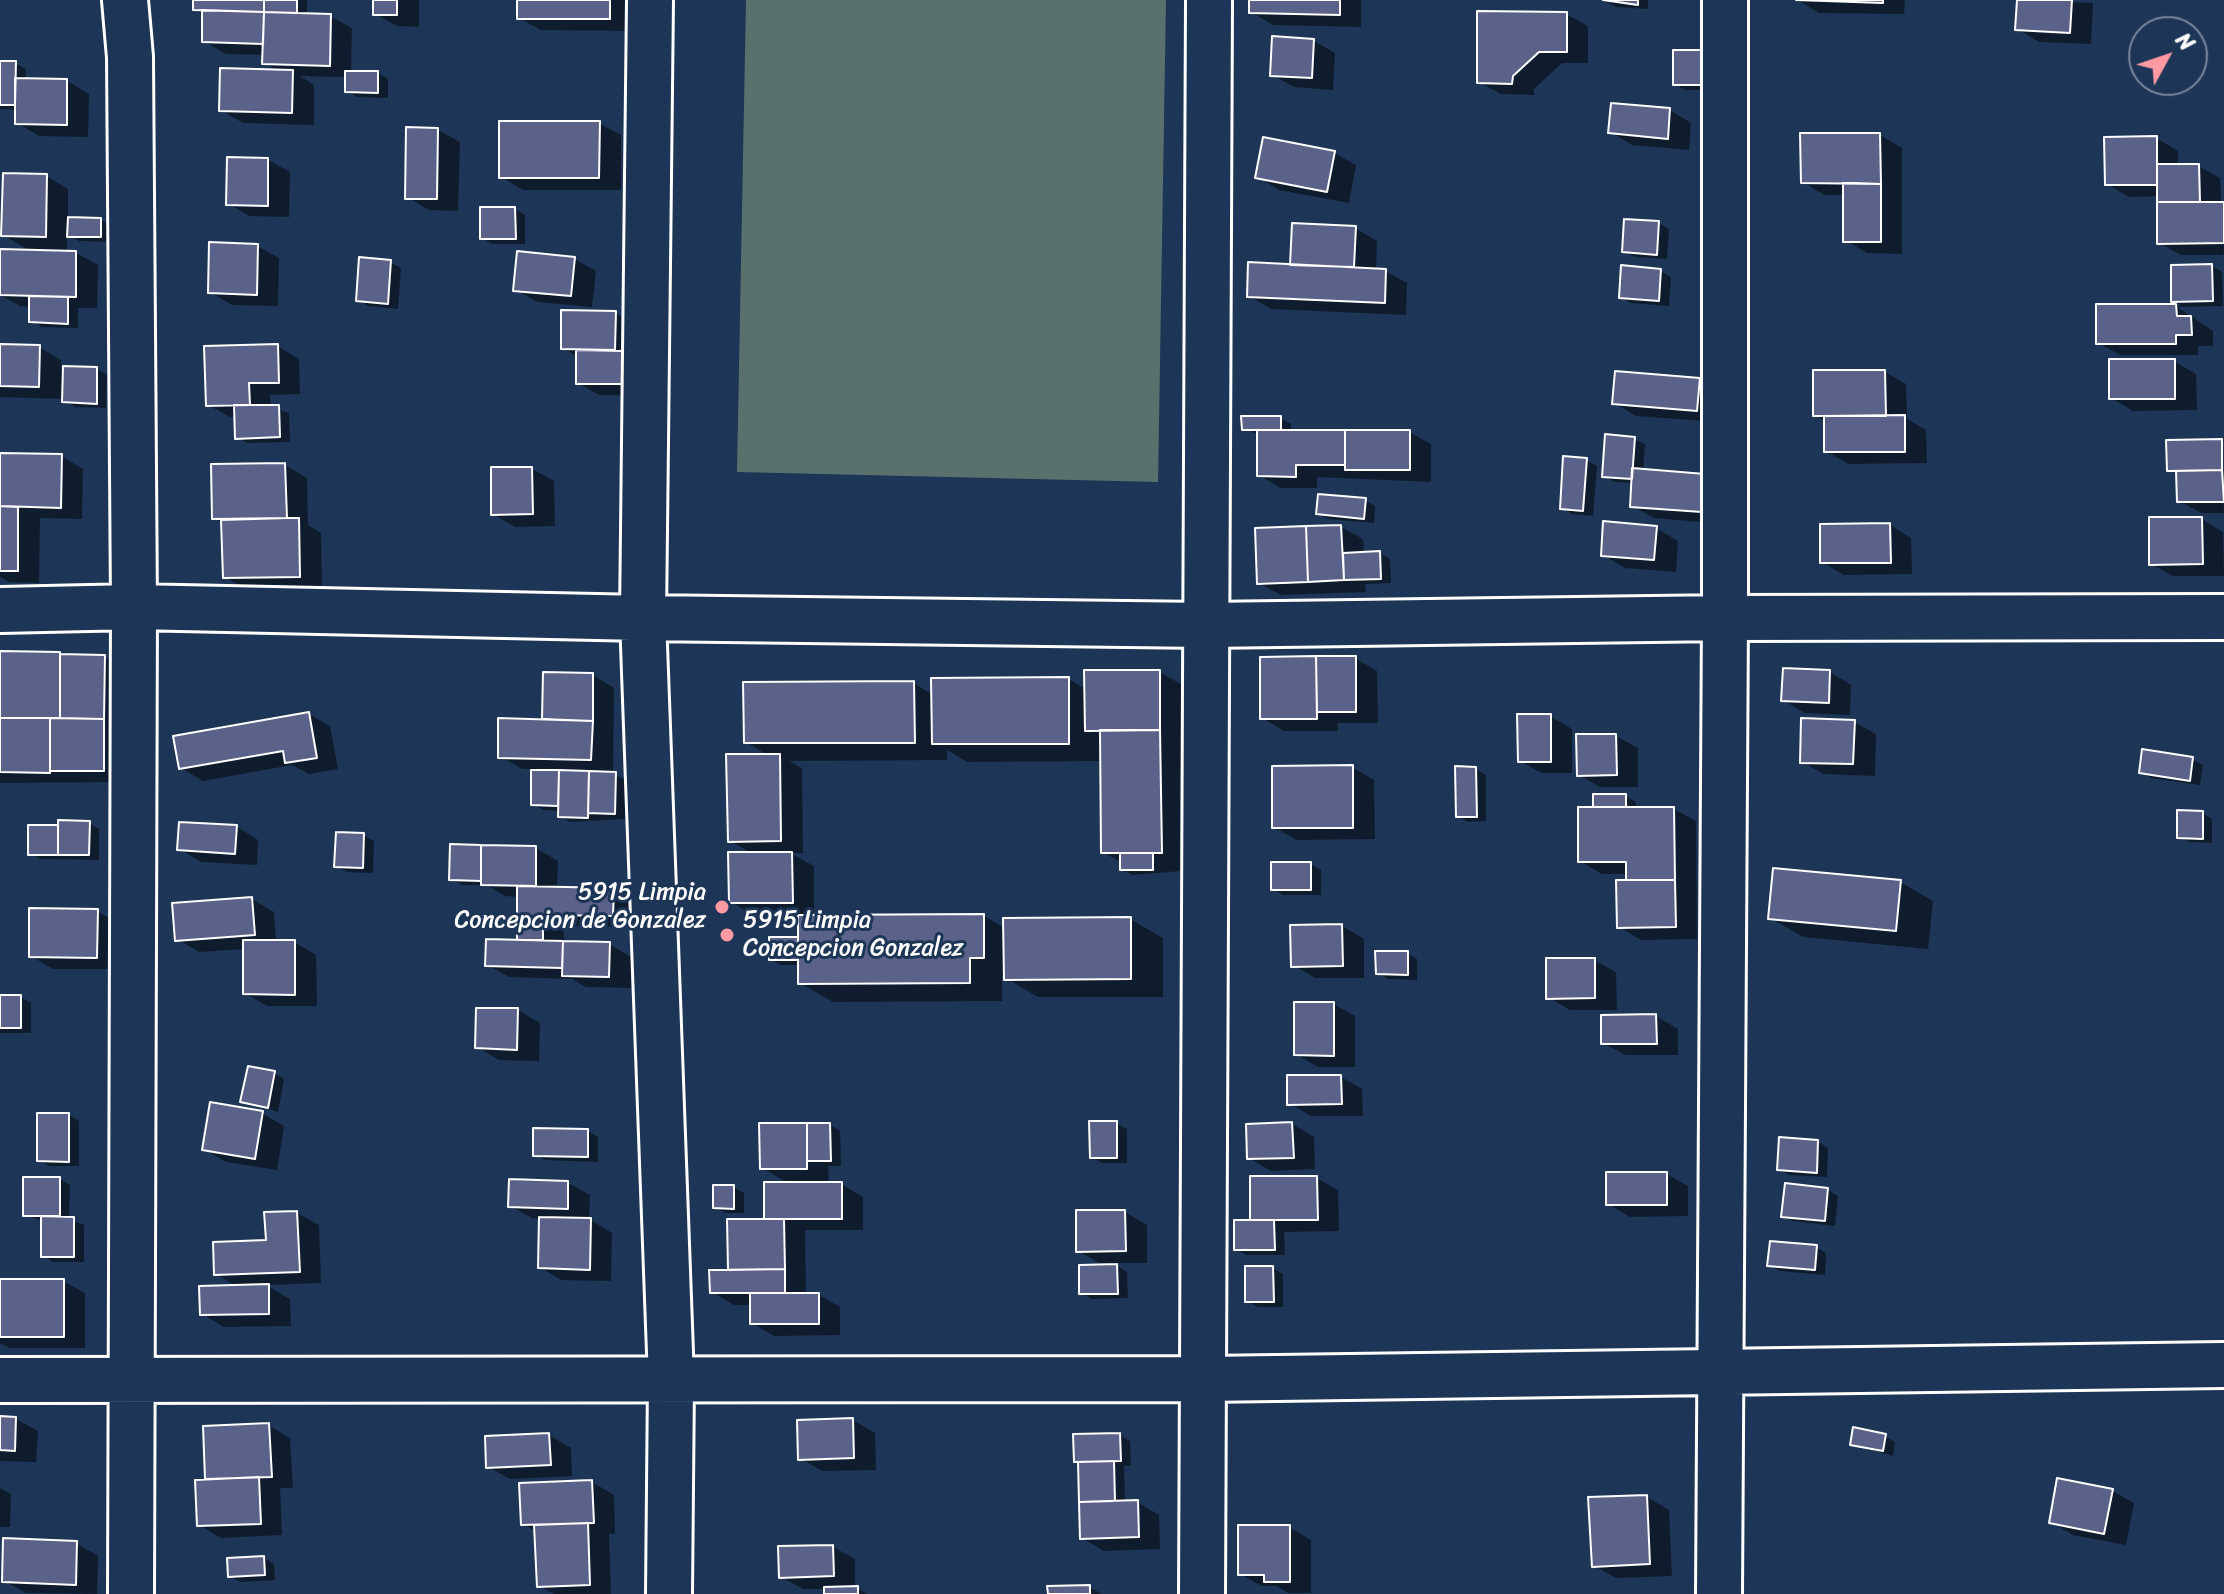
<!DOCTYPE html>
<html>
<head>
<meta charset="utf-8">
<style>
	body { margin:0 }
	#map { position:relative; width:2224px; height:1594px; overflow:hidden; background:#1d3557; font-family:Sriracha,sans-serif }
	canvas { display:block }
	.north { position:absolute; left:2128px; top:16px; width:80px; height:80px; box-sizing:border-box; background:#1d3557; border:2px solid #77869a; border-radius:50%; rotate:50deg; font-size:22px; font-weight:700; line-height:32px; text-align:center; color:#fff }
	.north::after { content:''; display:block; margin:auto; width:28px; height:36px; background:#ff9aa2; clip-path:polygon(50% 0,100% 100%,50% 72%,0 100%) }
</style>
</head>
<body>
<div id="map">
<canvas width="2224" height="1594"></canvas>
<div class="north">N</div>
</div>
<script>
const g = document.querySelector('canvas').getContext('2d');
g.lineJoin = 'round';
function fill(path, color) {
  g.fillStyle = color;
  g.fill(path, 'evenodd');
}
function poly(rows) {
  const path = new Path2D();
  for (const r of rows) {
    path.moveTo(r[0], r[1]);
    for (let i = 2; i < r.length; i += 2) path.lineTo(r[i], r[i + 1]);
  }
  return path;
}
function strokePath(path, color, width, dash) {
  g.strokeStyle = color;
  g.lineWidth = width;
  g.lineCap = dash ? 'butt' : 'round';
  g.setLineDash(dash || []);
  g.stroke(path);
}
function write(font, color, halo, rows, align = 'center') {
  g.font = font + ' Sriracha,sans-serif';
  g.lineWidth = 6;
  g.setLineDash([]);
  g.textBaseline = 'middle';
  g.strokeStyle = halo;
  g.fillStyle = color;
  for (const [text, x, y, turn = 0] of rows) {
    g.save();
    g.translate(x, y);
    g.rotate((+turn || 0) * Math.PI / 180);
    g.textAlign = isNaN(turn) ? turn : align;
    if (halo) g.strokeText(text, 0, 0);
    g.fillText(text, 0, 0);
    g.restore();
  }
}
const green = poly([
	[746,0,1166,0,1158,482,737,472]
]);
const shadow = poly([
	[195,0,307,0,307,15,330,16,352,28,351,73,378,73,388,79,388,98,357,97,347,91,347,77,300,76,314,85,314,125,243,123,221,110,279,72,265,63,265,55,226,54,204,41,204,14,195,9],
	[375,0,419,0,419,27,397,26,375,14],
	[519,0,631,0,631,31,541,30,519,18],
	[1251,0,1361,0,1361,27,1273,25,1251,12],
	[1648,0,1648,9,1616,7,1605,1],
	[1798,0,1905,0,1904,14,1819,13],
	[2019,0,2093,3,2091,44,2039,42,2017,29],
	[1566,14,1588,26,1588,63,1562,63,1534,89,1534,95,1501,94,1479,82],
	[1314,41,1335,53,1333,90,1294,87,1272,75],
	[1675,52,1721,90,1685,90,1675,84],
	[0,63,15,63,26,69,25,80,67,81,89,94,88,137,39,136,17,123,17,110,0,109],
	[1670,110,1691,123,1689,150,1632,145,1611,132],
	[599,123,621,135,621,190,523,190,501,177],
	[438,130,460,142,458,211,429,210,407,197],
	[1880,135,1902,148,1902,254,1867,253,1845,240,1845,195,1824,195,1803,182],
	[2156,138,2178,151,2178,166,2198,166,2220,178,2224,255,2181,255,2159,243,2159,196,2129,197,2107,184],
	[1334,153,1356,165,1349,203,1279,190,1258,177],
	[268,160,290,172,289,217,250,216,228,204],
	[46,176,68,189,68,219,101,220,111,226,111,242,79,241,67,234,67,252,76,253,98,265,97,308,78,308,78,328,42,327,31,321,31,307,20,306,0,295,0,251,32,252,3,235],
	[515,209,525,215,525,244,492,244,482,238],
	[1659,223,1669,229,1667,259,1635,257,1624,251],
	[1355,228,1377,241,1376,270,1385,271,1407,283,1406,315,1271,309,1249,296],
	[257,246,279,258,278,306,232,305,210,292],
	[574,259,596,271,592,307,537,302,515,289],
	[390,262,401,268,398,309,368,306,358,300],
	[2212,266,2222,272,2223,306,2177,307,2213,331,2213,346,2198,346,2198,355,2120,355,2098,343,2098,306,2182,306,2173,301],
	[1660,271,1671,277,1669,306,1631,303,1621,297],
	[615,313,637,326,647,396,599,395,578,383,578,357,563,348],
	[0,346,39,347,61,360,61,368,97,369,107,375,106,408,75,407,64,399,0,397],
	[277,346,299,359,300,394,270,395,271,407,289,413,290,442,247,443,237,437,236,417,230,417,208,405],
	[2174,361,2196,374,2197,410,2133,411,2111,398],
	[1885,372,1906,384,1907,419,1926,430,1927,463,1848,464,1826,451,1826,421,1815,415],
	[1699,380,1721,392,1718,422,1636,416,1614,403],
	[1280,418,1291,424,1291,432,1409,432,1431,444,1431,482,1317,477,1317,488,1280,488,1259,475,1259,435,1244,429],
	[1634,439,1645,444,1643,471,1704,476,1723,524,1654,518,1632,506,1634,483,1614,482,1604,476],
	[2221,441,2224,513,2201,513,2179,501,2178,475,2169,469],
	[0,455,61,456,83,469,82,519,40,518,39,583,9,582,0,577],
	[1586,460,1597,466,1593,516,1572,514,1562,508],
	[285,465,307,478,308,525,321,533,322,589,246,589,225,577,223,524,214,518],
	[532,469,554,481,555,526,515,527,493,514],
	[1365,500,1375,506,1374,523,1328,519,1318,513],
	[2201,519,2223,532,2224,576,2173,576,2151,564],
	[1890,525,1911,538,1912,574,1844,575,1822,562],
	[1341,527,1363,539,1364,554,1380,553,1390,559,1391,583,1365,584,1366,592,1281,595,1259,583],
	[1656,528,1678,541,1676,572,1625,568,1603,555],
	[0,654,104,657,126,670,125,782,0,783],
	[1355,658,1377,671,1378,723,1338,723,1338,731,1284,731,1262,718,1262,659],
	[1159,672,1181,684,1182,745,1193,751,1194,870,1132,875,1122,869,1122,863,1103,852,1102,761,967,762,947,750,947,760,789,761,802,768,803,853,790,853,814,866,814,917,984,916,1005,928,1130,919,1163,938,1163,997,1038,997,1002,976,1002,1001,833,1002,800,983,800,965,781,965,771,959,800,941,800,914,753,915,731,902,753,854,730,841,769,756,746,742,913,683,933,695,1068,679,1086,689],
	[1830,672,1851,685,1850,715,1805,713,1783,700],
	[545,674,593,675,614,688,613,774,626,780,625,819,570,822,560,816,560,811,543,810,533,804,533,769,522,769,500,756,544,721],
	[309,714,330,726,338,769,309,774,292,765,203,781,181,768],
	[1550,716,1572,729,1572,773,1542,773,1520,761],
	[1854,722,1876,734,1875,776,1824,774,1802,762],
	[1616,736,1638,748,1638,787,1600,787,1579,775],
	[2192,759,2203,765,2200,785,2151,778,2141,772],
	[1352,767,1374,780,1375,839,1296,840,1274,827],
	[1475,769,1486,775,1486,821,1468,822,1458,816],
	[1625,796,1636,802,1636,809,1674,809,1696,821,1697,939,1641,940,1619,927,1628,874,1602,874,1580,861],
	[2202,813,2212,819,2212,843,2189,842,2179,836],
	[89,823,99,829,99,860,40,859,30,853,30,827],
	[237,827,258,840,257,865,201,862,180,849],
	[363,835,374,841,373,873,347,872,336,866],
	[536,848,558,861,557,889,613,890,635,903,634,927,564,926,564,943,609,944,631,957,631,988,586,987,572,979,509,977,487,965,518,942,519,897,505,896,486,885,462,885,451,879],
	[1310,864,1321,870,1321,895,1283,895,1273,889],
	[1900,882,1933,901,1928,949,1803,937,1770,918],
	[252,899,274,912,276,942,294,942,316,955,317,1006,267,1006,245,993,245,949,199,952,177,939],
	[97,911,119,924,119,969,53,969,31,956],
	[1342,926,1364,939,1364,978,1315,978,1293,965],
	[1407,953,1417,959,1417,980,1388,979,1378,973],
	[1594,960,1616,972,1617,1010,1570,1010,1548,997],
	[0,997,21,997,31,1003,31,1033,0,1033],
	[1333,1004,1355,1016,1355,1067,1318,1067,1296,1054],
	[518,1010,540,1023,539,1061,499,1060,477,1047],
	[1656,1016,1678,1029,1678,1055,1625,1055,1603,1043],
	[274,1073,284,1079,278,1112,242,1101],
	[1341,1077,1362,1089,1363,1116,1311,1116,1289,1103],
	[262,1113,284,1126,277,1170,226,1162,204,1149],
	[69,1115,79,1121,79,1166,49,1166,39,1160],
	[1116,1123,1127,1129,1127,1163,1102,1163,1092,1157],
	[1292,1124,1314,1137,1315,1169,1271,1171,1249,1158],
	[830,1125,840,1131,841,1166,828,1166,829,1184,841,1184,863,1197,863,1230,805,1230,806,1295,819,1295,840,1307,840,1335,774,1336,752,1323,752,1305,734,1305,712,1292,790,1184,762,1168],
	[588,1131,598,1137,598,1162,545,1160,535,1154],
	[1818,1142,1828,1148,1827,1177,1789,1175,1779,1169],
	[1666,1174,1688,1186,1688,1216,1630,1217,1608,1204],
	[1316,1178,1338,1190,1339,1231,1284,1232,1285,1255,1246,1255,1236,1249],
	[60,1179,70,1185,69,1219,84,1225,84,1262,53,1262,43,1256,43,1221,25,1215],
	[568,1183,590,1195,589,1219,612,1233,611,1281,561,1280,540,1267,541,1219,532,1218,510,1206],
	[733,1187,744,1193,744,1213,725,1213,715,1207],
	[1828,1190,1838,1196,1835,1226,1793,1221,1783,1215],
	[1125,1212,1147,1225,1147,1263,1112,1263,1127,1272,1128,1298,1092,1299,1081,1293,1105,1266,1078,1251],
	[297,1213,319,1225,321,1283,266,1285,290,1299,291,1326,224,1327,202,1314,238,1287,216,1274,268,1241],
	[1816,1247,1826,1253,1825,1275,1780,1271,1769,1265],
	[1273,1268,1283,1274,1283,1307,1258,1307,1247,1301],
	[0,1281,63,1281,85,1293,85,1348,10,1348,0,1343],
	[0,1418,16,1419,38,1431,36,1462,0,1461],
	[853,1420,875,1433,876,1470,822,1471,800,1458],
	[268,1425,290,1438,293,1488,280,1488,282,1535,221,1538,199,1525,207,1481,205,1428],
	[549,1435,571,1448,572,1476,510,1479,488,1467],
	[1119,1435,1130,1441,1131,1466,1124,1466,1125,1503,1137,1502,1159,1515,1160,1549,1104,1551,1082,1538,1075,1436],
	[1885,1436,1895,1442,1893,1456,1852,1444],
	[592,1482,614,1495,615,1534,609,1534,611,1594,554,1594,539,1586,537,1532,523,1524],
	[0,1488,11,1494,10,1527,0,1527],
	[2112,1491,2134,1503,2126,1545,2073,1535,2051,1522],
	[1647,1497,1669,1510,1672,1576,1616,1578,1594,1566],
	[1289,1527,1311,1540,1311,1593,1288,1593,1277,1586,1262,1586,1240,1574],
	[76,1543,98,1556,97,1594,26,1593,4,1581],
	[833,1547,855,1559,855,1588,868,1594,826,1594,826,1589,803,1589,781,1577],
	[264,1558,274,1564,275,1580,240,1582,230,1576],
	[1089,1587,1102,1594,1050,1594]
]);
const building = poly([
	[193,0,264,0,264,12,193,10,193,0],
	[264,0,297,0,297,13,264,12,264,0],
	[373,0,397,0,397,15,373,15,373,0],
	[517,0,610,0,610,19,517,19,517,0],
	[1249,0,1340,0,1340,15,1249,13,1249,0],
	[1603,0,1638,0,1638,5,1603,0],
	[1796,0,1883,0,1883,3,1796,0],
	[2017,0,2072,0,2070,33,2015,30,2017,0],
	[202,10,264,12,263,44,202,42,202,10],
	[1477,11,1567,12,1567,52,1539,52,1513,76,1512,84,1477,83,1477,11],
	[264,12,331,14,330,66,262,64,264,12],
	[1272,36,1314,39,1312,78,1270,76,1272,36],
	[1673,50,1711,50,1711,85,1673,85,1673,50],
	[0,61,16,61,15,105,0,105,0,61],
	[220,68,293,70,292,113,219,111,220,68],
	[345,71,378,71,378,93,345,92,345,71],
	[15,78,67,79,67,125,15,124,15,78],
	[1611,103,1670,108,1668,139,1608,133,1611,103],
	[499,121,600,121,599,178,499,178,499,121],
	[406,127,438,128,437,199,405,199,406,127],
	[1800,133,1880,133,1881,184,1801,183,1800,133],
	[2157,136,2157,185,2105,185,2104,137,2157,136],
	[1263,137,1335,151,1327,192,1255,178,1263,137],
	[227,157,268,158,268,206,226,205,227,157],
	[2157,164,2199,164,2200,202,2157,202,2157,164],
	[3,173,47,174,46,237,1,236,3,173],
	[1843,183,1881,184,1881,242,1843,242,1843,183],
	[2157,202,2224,202,2224,243,2157,244,2157,202],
	[480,207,515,207,516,239,480,239,480,207],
	[68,217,101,218,101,237,67,237,68,217],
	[1624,219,1659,221,1657,255,1622,252,1624,219],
	[1292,223,1356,226,1354,267,1290,265,1292,223],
	[209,242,258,244,257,295,208,293,209,242],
	[0,249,76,251,76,297,0,295,0,249],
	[517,251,575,257,571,296,513,291,517,251],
	[359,257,391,260,388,304,356,301,359,257],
	[1248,262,1386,269,1385,303,1247,297,1248,262],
	[2212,264,2213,301,2171,302,2171,265,2212,264],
	[1621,265,1661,269,1659,301,1619,298,1621,265],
	[29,296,68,297,68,324,29,322,29,296],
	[2096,304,2176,304,2177,316,2191,316,2192,335,2176,335,2176,344,2096,344,2096,304],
	[561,310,616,311,615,350,561,349,561,310],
	[0,344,40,345,39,387,0,386,0,344],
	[278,344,279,383,249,383,250,405,206,406,204,346,278,344],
	[576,350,625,351,625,384,576,384,576,350],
	[2109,359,2175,359,2175,399,2109,399,2109,359],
	[63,366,97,367,97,404,62,402,63,366],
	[1813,370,1885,370,1886,416,1813,416,1813,370],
	[1615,371,1700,378,1697,411,1612,404,1615,371],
	[234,405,279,405,280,437,235,439,234,405],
	[1905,415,1905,452,1824,452,1824,416,1905,415],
	[1241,416,1281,416,1281,430,1242,430,1241,416],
	[1257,430,1345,430,1345,465,1296,465,1296,477,1257,476,1257,430],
	[1345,430,1410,430,1410,470,1345,470,1345,430],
	[1605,434,1635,437,1632,479,1602,477,1605,434],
	[2222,439,2222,470,2167,471,2166,440,2222,439],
	[0,453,62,454,61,508,0,506,0,453],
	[1563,456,1587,458,1583,511,1560,509,1563,456],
	[285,463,287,518,212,519,211,464,285,463],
	[491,467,532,467,533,514,491,515,491,467],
	[1632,468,1705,474,1702,512,1630,507,1632,468],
	[2222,470,2224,502,2177,502,2176,471,2222,470],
	[1318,494,1366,498,1364,519,1316,514,1318,494],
	[0,506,18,507,18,571,0,571,0,506],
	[2149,517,2202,517,2203,564,2149,565,2149,517],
	[287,518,299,518,300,577,223,578,221,520,287,518],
	[1603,521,1657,526,1654,560,1601,556,1603,521],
	[1890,523,1891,563,1820,563,1820,524,1890,523],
	[1341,525,1344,580,1308,582,1306,526,1341,525],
	[1306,526,1308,582,1257,584,1255,528,1306,526],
	[1380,551,1381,579,1344,580,1343,553,1380,551],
	[0,651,60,652,60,718,0,718,0,651],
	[60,654,105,655,104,719,60,718,60,654],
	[1316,656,1356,656,1356,712,1317,712,1316,656],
	[1316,656,1317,719,1260,719,1260,657,1316,656],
	[1783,668,1830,670,1829,703,1781,701,1783,668],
	[1084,670,1160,670,1160,730,1085,731,1084,670],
	[543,672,593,673,593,721,542,719,543,672],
	[1069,677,1069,744,932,744,931,678,1069,677],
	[914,681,915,743,744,743,743,682,914,681],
	[309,712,317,758,285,763,283,751,179,769,173,736,309,712],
	[1517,714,1551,714,1551,762,1518,762,1517,714],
	[0,718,50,718,50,773,0,772,0,718],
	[50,718,104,719,104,771,50,771,50,718],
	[498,718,593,721,591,760,498,758,498,718],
	[1801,718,1855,720,1853,764,1800,763,1801,718],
	[1100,730,1160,730,1162,853,1101,853,1100,730],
	[1576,734,1616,734,1617,775,1577,776,1576,734],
	[2142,749,2193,757,2190,781,2139,773,2142,749],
	[726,754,780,754,781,841,728,842,726,754],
	[1353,765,1353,828,1272,828,1272,766,1353,765],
	[1455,766,1476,767,1477,817,1456,817,1455,766],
	[531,770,559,770,558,806,531,805,531,770],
	[559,770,589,771,588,818,558,817,559,770],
	[589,771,616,772,615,814,588,813,589,771],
	[1593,794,1626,794,1626,807,1593,807,1593,794],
	[1578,807,1674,807,1675,880,1626,880,1626,862,1578,862,1578,807],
	[2177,810,2203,811,2203,839,2177,838,2177,810],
	[58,820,90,821,89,855,58,855,58,820],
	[179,822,237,825,235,854,177,850,179,822],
	[28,825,58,825,58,855,28,855,28,825],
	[336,832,364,833,363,868,334,867,336,832],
	[450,844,481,845,481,881,449,880,450,844],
	[481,845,536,846,536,886,481,885,481,845],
	[728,852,792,852,793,903,729,903,728,852],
	[1120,853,1153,853,1153,870,1120,870,1120,853],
	[1271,862,1311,862,1311,890,1271,890,1271,862],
	[1773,868,1901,880,1896,931,1768,919,1773,868],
	[1616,880,1675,880,1676,927,1617,928,1616,880],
	[517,886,614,888,613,916,543,915,543,940,517,940,517,886],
	[252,897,255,935,175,941,172,903,252,897],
	[29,908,98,909,97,958,29,957,29,908],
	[984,914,984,958,970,958,970,983,798,984,798,915,984,914],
	[1131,917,1131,979,1004,980,1003,918,1131,917],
	[1342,924,1343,966,1291,967,1290,925,1342,924],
	[769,937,798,937,798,960,769,960,769,937],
	[486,939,563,941,562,968,485,966,486,939],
	[243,940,295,940,295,995,243,994,243,940],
	[563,941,610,942,609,977,562,976,563,941],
	[1375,951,1408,951,1408,975,1376,974,1375,951],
	[1546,958,1595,958,1595,998,1546,999,1546,958],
	[0,995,21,995,21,1028,0,1028,0,995],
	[1294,1002,1334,1002,1334,1056,1294,1055,1294,1002],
	[476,1008,518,1008,517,1050,475,1048,476,1008],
	[1656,1014,1657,1044,1601,1044,1601,1015,1656,1014],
	[248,1066,275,1071,268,1108,240,1102,248,1066],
	[1287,1075,1341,1075,1342,1104,1287,1105,1287,1075],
	[210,1102,263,1111,255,1159,202,1150,210,1102],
	[37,1113,69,1113,69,1162,37,1161,37,1113],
	[1089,1121,1117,1121,1117,1158,1090,1158,1089,1121],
	[1292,1122,1294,1158,1247,1159,1246,1124,1292,1122],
	[759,1123,807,1123,807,1169,760,1169,759,1123],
	[807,1123,830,1123,831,1161,807,1161,807,1123],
	[533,1128,588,1129,588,1157,533,1156,533,1128],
	[1779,1137,1818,1140,1817,1173,1777,1170,1779,1137],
	[1606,1172,1667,1172,1667,1205,1606,1205,1606,1172],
	[1250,1176,1317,1176,1318,1220,1250,1220,1250,1176],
	[23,1177,60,1177,60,1216,23,1216,23,1177],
	[509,1179,568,1181,568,1209,508,1207,509,1179],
	[764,1182,842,1182,842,1219,764,1219,764,1182],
	[1785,1183,1828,1188,1825,1221,1781,1217,1785,1183],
	[713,1185,734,1185,734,1209,713,1208,713,1185],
	[1076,1210,1125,1210,1126,1251,1076,1252,1076,1210],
	[297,1211,300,1272,214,1275,213,1242,266,1240,264,1212,297,1211],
	[41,1216,74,1217,74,1257,41,1257,41,1216],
	[539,1217,591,1218,590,1270,538,1268,539,1217],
	[727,1219,784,1219,785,1269,728,1270,727,1219],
	[1234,1220,1274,1220,1275,1250,1234,1250,1234,1220],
	[1770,1241,1817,1245,1815,1270,1767,1266,1770,1241],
	[1117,1264,1118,1294,1079,1294,1079,1265,1117,1264],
	[1245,1266,1273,1266,1274,1302,1245,1302,1245,1266],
	[785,1269,785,1293,710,1293,709,1270,785,1269],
	[0,1279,64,1279,64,1337,0,1337,0,1279],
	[269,1284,269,1314,200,1315,199,1286,269,1284],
	[750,1293,819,1293,819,1324,750,1324,750,1293],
	[0,1416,16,1417,15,1451,0,1450,0,1416],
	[853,1418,854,1458,798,1460,797,1420,853,1418],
	[269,1423,272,1477,205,1479,203,1426,269,1423],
	[1853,1427,1886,1434,1883,1451,1850,1445,1853,1427],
	[549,1433,551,1465,486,1468,485,1436,549,1433],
	[1120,1433,1121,1461,1074,1462,1073,1434,1120,1433],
	[1114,1461,1115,1501,1079,1502,1078,1462,1114,1461],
	[259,1477,261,1524,197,1526,195,1480,259,1477],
	[2057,1478,2113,1489,2104,1534,2049,1523,2057,1478],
	[592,1480,594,1523,521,1525,519,1483,592,1480],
	[1647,1495,1650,1564,1592,1567,1588,1497,1647,1495],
	[1138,1500,1139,1537,1080,1539,1079,1502,1138,1500],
	[588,1523,590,1585,537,1587,534,1525,588,1523],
	[1238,1525,1290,1525,1290,1582,1264,1582,1264,1575,1238,1575,1238,1525],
	[3,1538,77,1541,76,1585,2,1582,3,1538],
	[833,1545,834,1576,779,1578,778,1546,833,1545],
	[264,1556,265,1575,228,1577,227,1558,264,1556],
	[1090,1585,1090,1594,1048,1594,1047,1586,1090,1585],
	[858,1586,858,1594,824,1594,824,1587,858,1586]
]);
const minor = poly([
	[125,0,130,57,134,607,131,1594],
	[650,0,643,618,671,1380,669,1594],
	[0,610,134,607,643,618,1206,625,1725,618,2224,617],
	[0,1380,1203,1379,2224,1365],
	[1202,1594,1209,0],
	[1719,1594,1725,618,1725,0]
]);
const markers = [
	[722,907,8,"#ff9aa2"],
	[727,935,8,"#ff9aa2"]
];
const poiNames = [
	["5915 Limpia",706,893],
	["Concepcion de Gonzalez",706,921],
	["5915 Limpia",743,921,"left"],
	["Concepcion Gonzalez",743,949,"left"]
];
fill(green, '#59716d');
fill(shadow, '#0007');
fill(building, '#5a6289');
strokePath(building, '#fff', 2);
strokePath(minor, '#fff', 50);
strokePath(minor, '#1d3557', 44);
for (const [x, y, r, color] of markers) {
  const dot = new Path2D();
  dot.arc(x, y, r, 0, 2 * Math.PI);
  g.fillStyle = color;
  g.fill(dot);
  strokePath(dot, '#1d3557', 3);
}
write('24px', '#fff', '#1d3557', poiNames, 'right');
</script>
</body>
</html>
